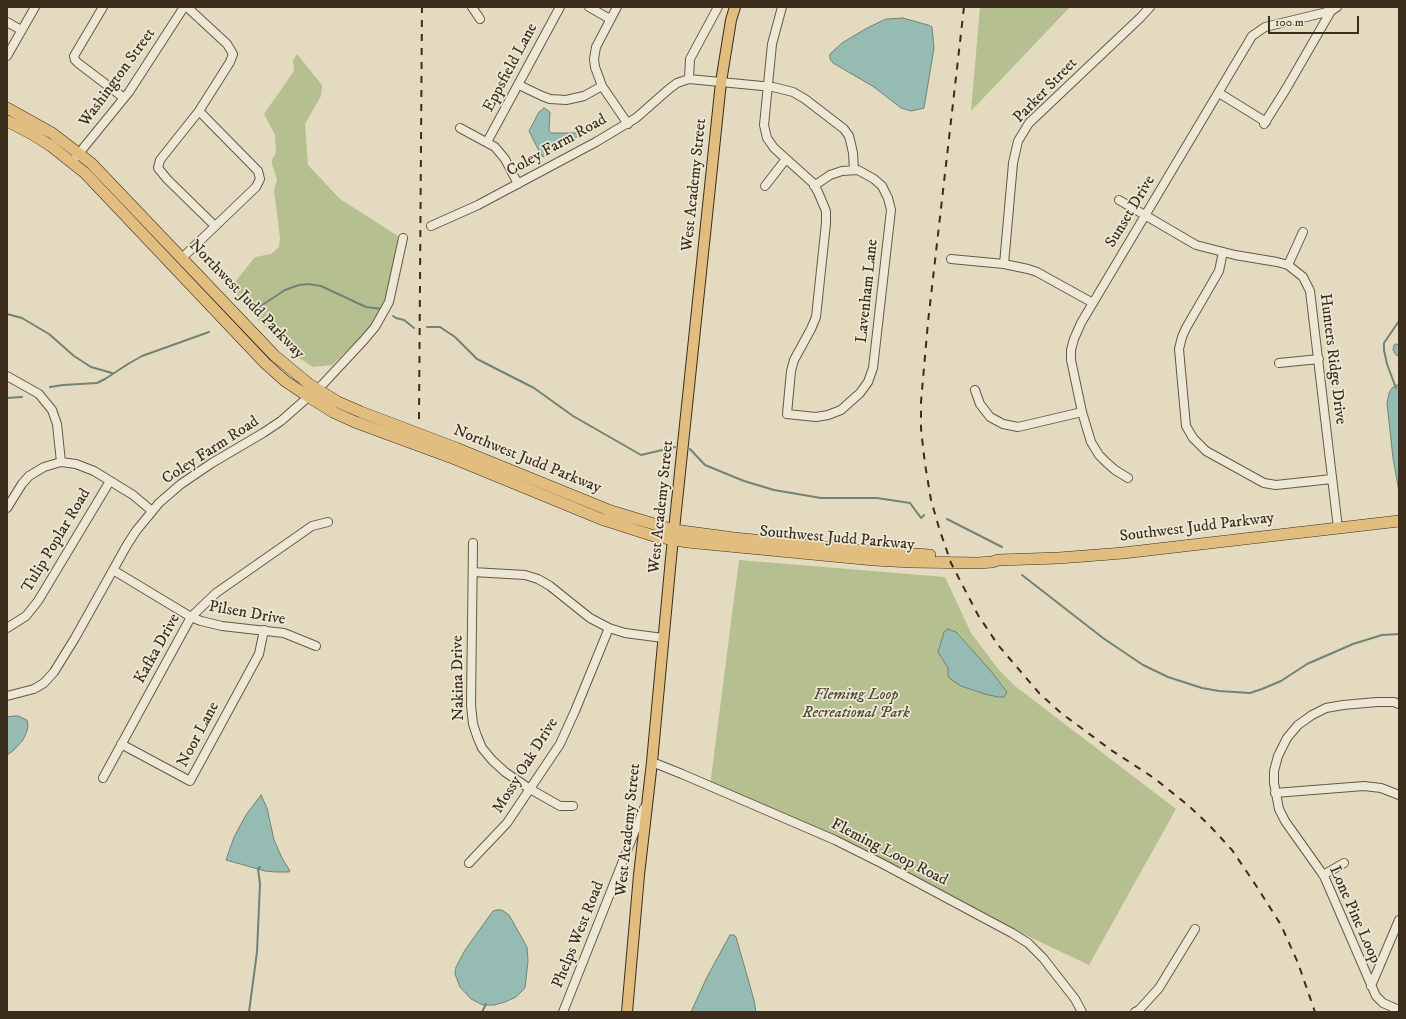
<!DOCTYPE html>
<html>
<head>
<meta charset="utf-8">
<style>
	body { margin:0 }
	#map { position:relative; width:1406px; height:1019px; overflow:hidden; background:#e4dabf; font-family:"IM FELL DW Pica",serif }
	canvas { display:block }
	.frame { position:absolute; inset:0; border:8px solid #3b2e1d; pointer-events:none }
	.scale { position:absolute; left:1268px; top:16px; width:91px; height:18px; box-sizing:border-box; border:2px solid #3b2e1d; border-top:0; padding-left:5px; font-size:12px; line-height:14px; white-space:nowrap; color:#3b2e1d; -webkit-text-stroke:3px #ede7d5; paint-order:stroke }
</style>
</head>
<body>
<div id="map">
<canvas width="1406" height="1019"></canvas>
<div class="frame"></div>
<div class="scale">100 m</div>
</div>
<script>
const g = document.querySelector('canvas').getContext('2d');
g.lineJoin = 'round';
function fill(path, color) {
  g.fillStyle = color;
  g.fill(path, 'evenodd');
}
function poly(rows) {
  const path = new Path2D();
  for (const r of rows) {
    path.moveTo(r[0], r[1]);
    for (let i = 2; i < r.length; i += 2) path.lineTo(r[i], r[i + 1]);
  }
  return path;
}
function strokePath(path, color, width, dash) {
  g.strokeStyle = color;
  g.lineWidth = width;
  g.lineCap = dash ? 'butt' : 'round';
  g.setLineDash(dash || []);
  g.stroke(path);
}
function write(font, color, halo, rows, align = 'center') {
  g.font = font + ' "IM FELL DW Pica",serif';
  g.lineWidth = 3.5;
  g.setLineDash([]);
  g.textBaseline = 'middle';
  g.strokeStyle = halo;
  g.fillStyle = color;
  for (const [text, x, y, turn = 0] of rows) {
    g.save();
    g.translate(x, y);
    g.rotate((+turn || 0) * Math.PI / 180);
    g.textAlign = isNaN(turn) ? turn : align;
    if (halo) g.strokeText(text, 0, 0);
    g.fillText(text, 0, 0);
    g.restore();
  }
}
const green = poly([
	[980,7,1070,7,971,111],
	[297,54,322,85,321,96,305,124,308,165,340,199,398,236,386,301,379,320,332,365,313,367,295,355,262,324,233,290,235,282,255,257,271,254,279,247,280,238,274,191,277,179,272,164,272,160,276,153,275,135,264,114,294,71,293,60],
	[143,225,241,327,239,329,142,227],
	[739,560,945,577,971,633,999,670,1015,686,1176,809,1089,965,710,786]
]);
const water = poly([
	[903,18,928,25,932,27,934,48,924,108,911,111,901,108,874,87,833,63,830,59,830,54,842,43,867,28,886,19,903,18],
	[544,108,550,112,549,131,551,133,578,133,580,135,543,157,540,153,529,131,539,112,544,108],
	[1396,344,1399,345,1399,356,1396,355,1393,350,1394,345,1396,344],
	[1399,384,1399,492,1393,458,1387,403,1389,393,1392,388,1399,384],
	[948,629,956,632,990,670,1007,692,1004,697,998,697,985,694,961,686,949,678,948,675,948,668,938,652,944,632,948,629],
	[14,716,18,716,27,720,28,725,27,731,23,740,14,750,7,755,7,717,14,716],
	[261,795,267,808,274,840,282,858,290,871,289,872,275,872,265,871,226,860,234,837,246,815,261,795],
	[497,910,502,910,509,915,527,947,528,961,525,988,516,997,505,1002,494,1005,483,1005,471,999,460,987,455,974,456,967,465,950,493,911,497,910],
	[730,935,734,935,736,937,754,1000,756,1012,691,1012,707,977,730,935]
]);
const stream = poly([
	[256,309,285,290,299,285,308,284,321,286,366,307,383,309],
	[7,314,22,318,49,334,74,356,91,367,112,373],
	[393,316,396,318,404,320,414,328],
	[427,327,440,327,455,337,477,359,534,388,573,416,641,455,675,447],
	[50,387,63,385,97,383,105,379,128,364,142,356,209,332],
	[1396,388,1387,364,1384,350,1384,343,1399,321],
	[7,398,22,397],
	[690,449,705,465,744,481,774,490,821,498,877,498,910,503,921,518,924,515],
	[947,519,1002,547],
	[1022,575,1103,638,1143,665,1168,677,1202,688,1219,691,1250,693,1262,689,1281,681,1307,664,1353,644,1382,635,1399,634],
	[249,1012,257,952,260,884,258,869,260,867],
	[482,1012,486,1004]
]);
const minor = poly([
	[103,7,74,56,75,60,78,63,124,98],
	[187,7,227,44,233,54,230,62,199,111,160,160,158,168,167,179,215,226],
	[472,7,480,19],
	[589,7,610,19],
	[617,7,596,47,594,59,595,67,602,86,628,124],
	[782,7,772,44,764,125,767,138,774,148,813,183,818,192,826,211,826,223,816,317,811,329,794,360,791,371,787,414,816,417,828,415,841,410,851,401,860,393,868,382,873,368,891,210,888,198,882,186,874,179,858,170,842,171,830,175,814,186],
	[7,22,21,30],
	[7,56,35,7],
	[689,79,690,59,718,7],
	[519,85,542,96,550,99,566,100,584,96,602,86],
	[1219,93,1266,122],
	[1264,124,1286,89,1331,11,1337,7],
	[460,128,495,147,505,159,518,184],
	[487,142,560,7],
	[76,157,129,92,184,7],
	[765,186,786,159],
	[1119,200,1196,245,1235,255,1277,262,1288,265,1303,277,1310,291,1338,528],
	[431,226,478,205,596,142,636,118,669,89,677,83,689,79,773,87,793,92,805,99,844,129,849,136,851,144,853,153,854,170],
	[1223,252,1219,271,1186,328,1182,337,1179,349,1186,426,1193,438,1206,451,1264,483,1276,485,1332,479],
	[182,258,256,187,260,179,258,171,199,111],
	[951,259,1004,264,1028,269,1037,272,1093,303],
	[1004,264,1013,163,1018,141,1029,123,1141,17,1150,7],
	[1288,265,1303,232],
	[1279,363,1319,359],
	[7,376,39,394,52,410,57,424,61,462],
	[975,390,980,404,990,417,1003,424,1018,427,1082,412],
	[1128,478,1115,470,1107,463,1099,455,1091,442,1082,412,1071,360,1071,350,1074,339,1081,323,1252,36,1265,27,1331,11],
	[7,508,22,484,29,476,44,467,61,462,76,464,94,471,133,495,152,511],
	[473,543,471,705,473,724,477,736,482,748,492,760,505,772,530,789,560,806,573,806],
	[113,570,191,617,201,621,222,626,284,633,316,646],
	[473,572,525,575,538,579,550,586,590,618,609,628,625,633,663,638],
	[7,628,26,616,38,601,110,481],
	[7,696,34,689,44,683,54,672,75,638,127,545,136,531,159,503,181,484,212,463,263,433,281,421,323,384,364,340,375,327,389,302,403,238],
	[1399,704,1394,702,1377,702,1343,705,1326,708,1312,715,1298,725,1287,738,1278,756,1274,771,1274,783,1279,809,1285,821,1324,876,1376,996,1383,1003,1399,1010],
	[121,744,190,781,259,654,264,630],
	[652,762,682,774,835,840,883,864,1012,933,1028,943,1043,958,1075,999,1082,1012],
	[103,778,191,617,216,593,312,526,328,522],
	[1275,793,1364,786,1381,788,1399,795],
	[469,863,507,823,560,744,575,711,609,628],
	[1323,875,1344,863],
	[1371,986,1399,920],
	[563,1012,644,808],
	[1135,1012,1139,1010,1159,988,1195,929]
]);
const major = poly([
	[627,1012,639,875,652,762,671,558,721,82,731,20,735,7]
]);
const highway = poly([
	[7,108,52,133,91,163,274,355,309,384,338,402,361,412,456,448,611,511,674,530,734,538,852,550,930,555],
	[7,121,32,134,51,146,85,173,265,363,285,381,309,397,333,412,355,422,450,457,601,519,654,536,687,542,874,560,911,562,978,563,992,562,998,560,1059,558,1123,553,1399,521]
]);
const rail = poly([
	[964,7,928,322,921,402,921,429,925,464,931,500,939,528,951,563,978,615,998,645,1039,693,1061,713,1111,750,1154,778,1189,806,1210,826,1232,850,1257,887,1281,925,1298,963,1315,1012],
	[419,419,422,7]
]);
const streetNames = [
	["Eppsfield Lane",511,68,-62],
	["Washington Street",118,78,-54],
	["Parker Street",1046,91,-46],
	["Coley Farm Road",557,146,-29],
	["West Academy Street",695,185,-84],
	["Sunset Drive",1131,212,-59],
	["Lavenham Lane",868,291,-84],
	["Northwest Judd Parkway",246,300,46],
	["Hunters Ridge Drive",1332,359,83],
	["Coley Farm Road",211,451,-33],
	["Northwest Judd Parkway",527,460,22],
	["West Academy Street",662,507,-84],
	["Southwest Judd Parkway",1197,528,-7],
	["Southwest Judd Parkway",837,539,5],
	["Tulip Poplar Road",57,541,-59],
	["Pilsen Drive",247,614,10],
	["Kafka Drive",158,649,-61],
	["Nakina Drive",459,678,-91],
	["Noor Lane",199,735,-62],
	["Mossy Oak Drive",526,766,-58],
	["West Academy Street",629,830,-84],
	["Fleming Loop Road",889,853,27],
	["Lone Pine Loop",1354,915,66],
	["Phelps West Road",579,935,-68]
];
const parkNames = [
	["Fleming Loop",856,696],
	["Recreational Park",856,714]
];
fill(green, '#b6bf90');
fill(water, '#95bbb2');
strokePath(water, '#718376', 1);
strokePath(stream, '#718376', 2);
strokePath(minor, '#655946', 10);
strokePath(major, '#3b2e1d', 12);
strokePath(highway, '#3b2e1d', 12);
strokePath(minor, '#ede7d5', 8);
strokePath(major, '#e2bd80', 10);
strokePath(highway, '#e2bd80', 11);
strokePath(rail, '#3b2e1d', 2, [7, 7]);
write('16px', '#3b2e1d', '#ede7d5', streetNames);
write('italic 16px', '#544b34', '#ede7d5', parkNames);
</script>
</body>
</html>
